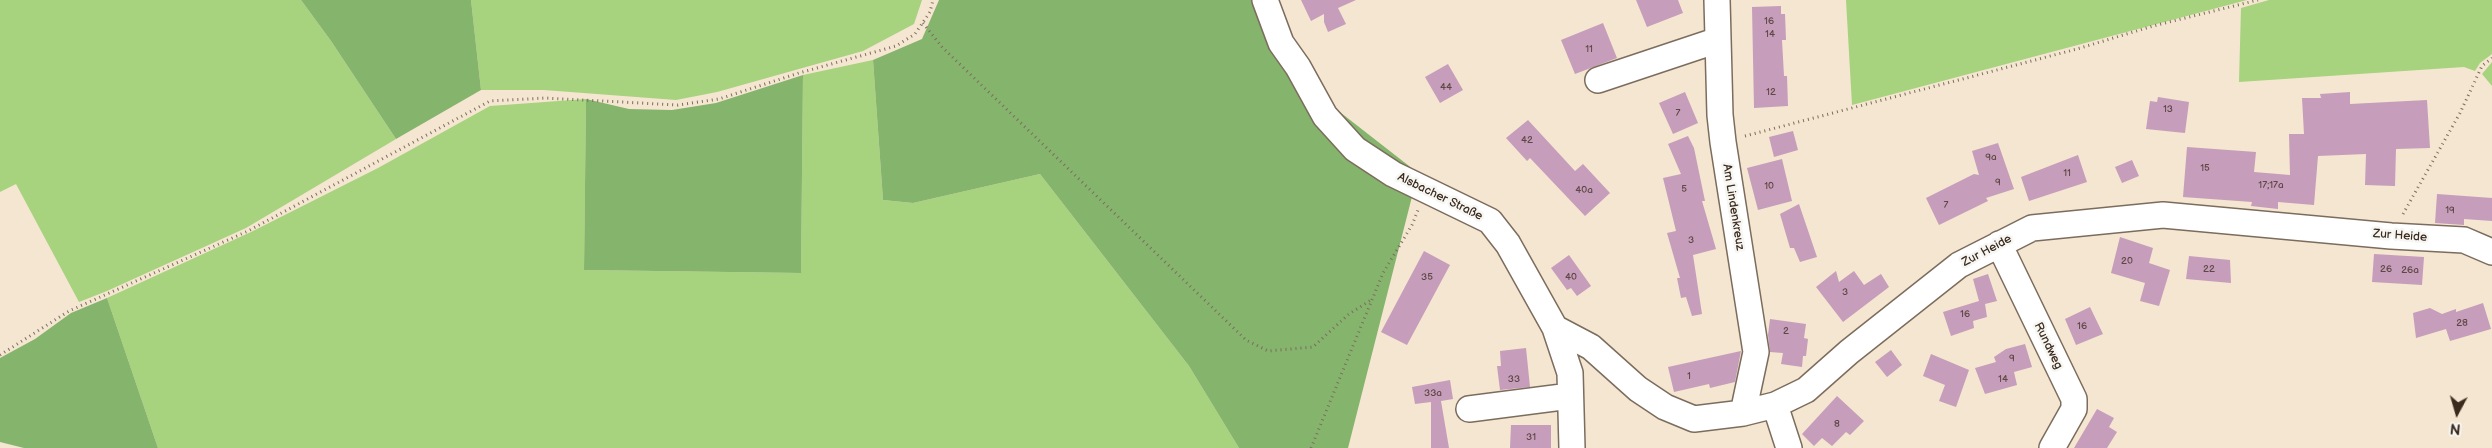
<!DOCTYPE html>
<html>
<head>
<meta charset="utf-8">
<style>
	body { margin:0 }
	#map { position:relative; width:2492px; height:448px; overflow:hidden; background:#f4e6d1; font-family:"Balsamiq Sans",sans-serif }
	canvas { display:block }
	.north { position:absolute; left:2432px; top:388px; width:50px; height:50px; -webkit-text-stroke:4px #f6f6f2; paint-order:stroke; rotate:186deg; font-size:14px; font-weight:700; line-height:20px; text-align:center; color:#3b2a1e }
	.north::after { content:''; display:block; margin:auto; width:18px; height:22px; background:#3b2a1e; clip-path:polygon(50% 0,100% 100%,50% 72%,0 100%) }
</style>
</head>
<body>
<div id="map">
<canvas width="2492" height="448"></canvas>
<div class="north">N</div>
</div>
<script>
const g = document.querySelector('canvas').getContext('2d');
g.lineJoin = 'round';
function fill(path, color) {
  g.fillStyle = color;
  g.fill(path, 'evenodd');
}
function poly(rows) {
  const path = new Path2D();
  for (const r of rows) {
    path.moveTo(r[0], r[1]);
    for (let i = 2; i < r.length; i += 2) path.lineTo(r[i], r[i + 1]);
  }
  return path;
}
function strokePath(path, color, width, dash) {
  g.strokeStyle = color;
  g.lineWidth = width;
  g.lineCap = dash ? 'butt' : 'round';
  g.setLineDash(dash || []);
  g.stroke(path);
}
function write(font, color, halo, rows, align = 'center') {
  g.font = font + ' "Balsamiq Sans",sans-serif';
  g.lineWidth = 5;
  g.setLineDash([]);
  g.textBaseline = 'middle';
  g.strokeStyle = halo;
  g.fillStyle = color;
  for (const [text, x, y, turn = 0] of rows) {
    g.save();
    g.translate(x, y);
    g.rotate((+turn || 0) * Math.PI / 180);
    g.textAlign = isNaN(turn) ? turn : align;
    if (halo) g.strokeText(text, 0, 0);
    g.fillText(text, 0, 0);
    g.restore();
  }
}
const green = poly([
	[0,0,301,0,331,41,396,139,246,228,107,291,79,302,16,184,0,192],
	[471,0,922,0,914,24,863,51,717,92,676,100,544,90,481,90],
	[1846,0,2247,0,1852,105],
	[2269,0,2492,0,2492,54,2480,63,2475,71,2464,67,2239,82,2241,8],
	[873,60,883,200,913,203,1040,174,1189,366,1239,448,158,448,107,298,251,232,378,168,490,106,586,99,584,270,801,273,803,75],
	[2492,62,2492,86,2482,74]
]);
const forest = poly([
	[301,0,471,0,481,90,396,139,331,41],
	[939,0,1261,0,1318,95,1418,173,1348,448,1239,448,1189,366,1040,174,913,203,883,200,873,60,922,39],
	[803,75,801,273,584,270,586,99,629,109,672,110,716,103],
	[107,298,158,448,24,448,0,442,0,358,35,339,71,313]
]);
const building = poly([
	[1301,0,1356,0,1338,8,1346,24,1328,32,1324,22,1324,14,1311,21],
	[1636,0,1678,0,1683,13,1647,27],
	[1781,6,1781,14,1785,14,1786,40,1782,40,1784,76,1787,76,1788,106,1754,108,1752,7],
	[1603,23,1617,58,1575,74,1561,40],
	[1448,64,1463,90,1440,103,1425,77],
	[1685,92,1698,123,1673,134,1659,103],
	[2350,92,2350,104,2427,100,2430,148,2396,149,2395,186,2365,185,2366,154,2318,156,2314,205,2278,202,2278,209,2251,206,2252,202,2183,197,2187,147,2256,152,2254,172,2290,175,2289,134,2304,134,2302,98,2321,98,2320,94],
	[2158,97,2189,102,2185,133,2146,129,2150,101,2157,102],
	[1528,120,1575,171,1583,164,1610,193,1585,216,1530,158,1527,161,1506,138],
	[1793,131,1798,150,1774,157,1769,137],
	[1688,136,1694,148,1705,201,1702,201,1716,249,1693,255,1702,314,1692,316,1686,297,1681,298,1677,278,1680,278,1667,233,1676,231,1663,178,1681,174,1668,144],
	[1998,143,2014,189,1986,198,1988,201,1939,225,1926,198,1974,174,1979,175,1972,151],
	[2078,155,2087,182,2029,201,2021,177],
	[1782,159,1792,201,1758,210,1747,168],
	[2132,160,2139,176,2122,183,2115,167],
	[2437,194,2492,198,2492,221,2464,219,2464,225,2435,223],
	[1799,204,1817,257,1800,262,1794,248,1790,248,1780,214],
	[2120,237,2153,248,2149,263,2170,270,2159,306,2140,301,2145,283,2111,273],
	[1424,251,1450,265,1407,345,1381,332],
	[2374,254,2424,257,2422,285,2372,282],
	[1569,255,1591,286,1577,296,1571,288,1567,290,1551,268],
	[2189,256,2230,260,2231,283,2186,279],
	[1836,271,1839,282,1854,271,1864,285,1881,274,1889,287,1843,322,1816,287],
	[1988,274,1997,301,1985,304,1987,317,1973,321,1974,328,1951,336,1943,312,1979,301,1973,279],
	[2483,303,2491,329,2450,341,2446,329,2416,338,2413,313,2430,308,2442,314,2456,309,2456,312],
	[2090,307,2103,334,2076,345,2065,319],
	[1770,319,1806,324,1804,338,1808,339,1806,356,1803,356,1802,367,1781,364,1783,353,1770,352,1768,335],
	[2025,344,2032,367,2014,372,2017,385,1985,394,1975,368,1996,362,1994,357,2006,349],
	[1526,348,1530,387,1500,390,1497,366,1501,366,1500,351],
	[1891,350,1902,365,1887,377,1875,362],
	[1741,351,1735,382,1710,388,1709,384,1674,392,1668,367],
	[1931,354,1969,370,1956,407,1939,401,1945,385,1923,376],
	[1450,380,1453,399,1441,401,1449,448,1431,448,1431,402,1415,404,1412,387],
	[1837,396,1864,421,1850,435,1846,432,1832,446,1822,438,1814,446,1802,434],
	[2097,409,2114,418,2109,427,2117,432,2107,448,2074,448],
	[1511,425,1551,425,1551,448,1510,448]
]);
const path = poly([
	[923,23,942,47,1246,340,1268,351,1313,347,1349,314,1371,300],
	[1745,136,2077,49,2153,26,2258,0],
	[2403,214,2460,113,2482,66,2492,58],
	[0,355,69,311,248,231,490,101,545,98,678,105,719,99,799,73,896,46,915,34,930,12,933,0],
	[1311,448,1383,273,1412,225,1418,210]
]);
const minor = poly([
	[1265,0,1281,43,1298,67,1325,116,1355,149,1393,174,1490,221,1508,244,1555,328,1570,373,1572,448],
	[1717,0,1720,115,1723,142,1756,352,1743,413],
	[1598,80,1718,40],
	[1999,244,2074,399,2074,409,2052,448],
	[1555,328,1591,347,1638,389,1665,407,1694,419,1743,413,1775,405,1806,390,1849,352,1959,265,2032,228,2163,215,2391,236,2464,240,2492,252],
	[1775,405,1789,448],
	[1469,409,1570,396]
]);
const numberNames = [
	["16",1769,21],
	["14",1770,34],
	["11",1589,49],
	["44",1446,87],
	["12",1771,92],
	["13",2168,109],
	["7",1678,113],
	["42",1527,140],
	["9a",1991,157],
	["15",2205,168],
	["11",2067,173],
	["9",1998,182],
	["17;17a",2271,185],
	["10",1769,186],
	["5",1684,189],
	["40a",1584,190],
	["7",1946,205],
	["19",2450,210],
	["3",1691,240],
	["20",2127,261],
	["22",2209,269],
	["26",2386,269],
	["26a",2410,270],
	["35",1427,277],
	["40",1571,277],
	["3",1845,292],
	["16",1965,314],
	["28",2462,323],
	["16",2082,326],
	["2",1786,331],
	["9",2012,358],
	["1",1689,376],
	["33",1514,379],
	["14",2003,379],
	["33a",1433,393],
	["8",1837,424],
	["31",1531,437]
];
const streetNames = [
	["Alsbacher Straße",1440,197,26],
	["Am Lindenkreuz",1733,207,81],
	["Zur Heide",2400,236,4],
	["Zur Heide",1987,251,-28],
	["Rundweg",2048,346,64]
];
fill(green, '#a7d27e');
fill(forest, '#85b46d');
fill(building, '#c69dba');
strokePath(minor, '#7c6c5d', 28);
strokePath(path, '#7c6c5d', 3, [1, 4]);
strokePath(minor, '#fff', 25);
write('10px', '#5e4745', null, numberNames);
write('12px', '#3b2a1e', '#f6f6f2', streetNames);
</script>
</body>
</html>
